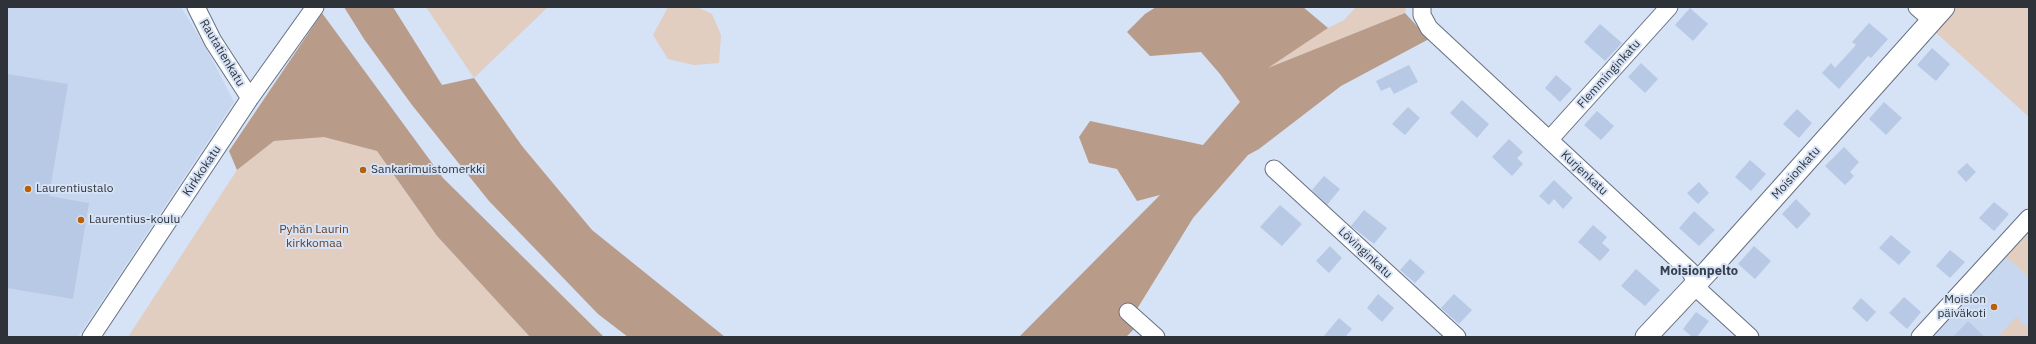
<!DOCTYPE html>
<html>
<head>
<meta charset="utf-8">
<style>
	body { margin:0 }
	#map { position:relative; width:2036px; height:344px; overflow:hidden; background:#d6e2f5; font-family:"IBM Plex Sans",sans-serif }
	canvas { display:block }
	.frame { position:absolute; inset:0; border:8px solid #2e333a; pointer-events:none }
</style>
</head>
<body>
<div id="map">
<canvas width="2036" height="344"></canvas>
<div class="frame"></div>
</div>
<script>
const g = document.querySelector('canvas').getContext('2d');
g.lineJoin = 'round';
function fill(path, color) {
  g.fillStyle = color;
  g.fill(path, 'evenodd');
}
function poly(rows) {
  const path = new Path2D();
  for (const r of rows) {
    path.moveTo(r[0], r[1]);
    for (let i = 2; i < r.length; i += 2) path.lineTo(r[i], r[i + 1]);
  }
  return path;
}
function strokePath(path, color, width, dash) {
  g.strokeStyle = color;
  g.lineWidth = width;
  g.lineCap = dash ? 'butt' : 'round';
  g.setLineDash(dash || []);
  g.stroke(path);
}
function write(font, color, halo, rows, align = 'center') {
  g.font = font + ' "IBM Plex Sans",sans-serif';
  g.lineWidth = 4;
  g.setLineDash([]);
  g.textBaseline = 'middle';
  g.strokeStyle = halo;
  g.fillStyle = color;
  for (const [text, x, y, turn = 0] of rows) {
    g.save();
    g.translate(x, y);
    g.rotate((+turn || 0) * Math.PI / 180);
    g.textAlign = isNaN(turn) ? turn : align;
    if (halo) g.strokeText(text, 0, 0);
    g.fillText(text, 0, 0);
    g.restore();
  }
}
const built = poly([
	[7,7,181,7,206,48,234,102,78,337,7,337],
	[2005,256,2029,277,2029,337,1931,337]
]);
const green = poly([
	[426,7,548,7,474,78],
	[668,7,697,7,712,14,721,35,719,63,694,65,668,59,653,35],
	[1356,7,1406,7,1405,13,1266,69,1328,28,1344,20],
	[1957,7,2029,7,2029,117,1934,31],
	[320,135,377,151,437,236,530,337,128,337,237,170,274,141],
	[2029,232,2029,277,2005,256],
	[2016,317,2029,329,2029,337,1998,337]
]);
const forest = poly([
	[344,7,393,7,442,85,474,78,522,146,592,230,725,337,628,337,598,314,489,201,412,105,364,39],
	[1156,7,1303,7,1328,28,1268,68,1405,13,1429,39,1341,86,1259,149,1248,155,1193,218,1137,309,1137,326,1126,337,1019,337,1160,195,1137,201,1117,169,1089,163,1079,137,1090,121,1203,145,1240,102,1220,74,1201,52,1150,56,1127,32,1145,14],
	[322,13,443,178,604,337,530,337,437,236,377,151,324,137,274,141,237,170,229,151]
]);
const building = poly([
	[1690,8,1708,24,1693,41,1675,25],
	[1869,23,1888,39,1871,58,1868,56,1839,89,1822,73,1831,63,1835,68,1856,45,1852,42],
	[1600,24,1622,43,1605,61,1584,42],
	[1932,48,1950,64,1936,81,1917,65],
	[1641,63,1658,79,1645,93,1628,77],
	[1409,65,1418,82,1394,94,1390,87,1381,91,1376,81],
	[7,74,68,84,49,196,89,203,73,299,7,288],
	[1556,75,1572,89,1560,102,1545,88],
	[1462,100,1489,124,1477,138,1450,113],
	[1884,102,1902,118,1886,135,1869,119],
	[1408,107,1420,118,1405,135,1392,124],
	[1797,109,1812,123,1799,138,1783,124],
	[1597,111,1614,126,1601,140,1584,125],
	[1509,139,1523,152,1517,158,1523,164,1512,176,1492,157],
	[1844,147,1859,162,1850,172,1854,176,1845,185,1825,166],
	[1750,160,1766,174,1751,191,1735,177],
	[1967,163,1976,172,1966,182,1957,172],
	[1324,176,1340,189,1327,205,1312,190],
	[1554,180,1573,198,1563,209,1554,199,1549,205,1539,196],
	[1699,182,1709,193,1698,204,1687,193],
	[1796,199,1811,214,1797,229,1782,214],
	[1994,202,2009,214,1994,231,1979,218],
	[1280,205,1302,224,1282,246,1260,227],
	[1364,210,1387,228,1374,244,1351,226],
	[1694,211,1715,230,1699,246,1679,228],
	[1593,225,1607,237,1602,243,1610,250,1600,261,1578,242],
	[1891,235,1911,252,1899,265,1879,248],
	[1330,246,1342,258,1329,273,1316,261],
	[1754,246,1771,261,1755,279,1738,264],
	[1950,250,1965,262,1950,278,1936,266],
	[1410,259,1425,272,1415,283,1400,270],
	[1636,269,1660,290,1645,306,1621,286],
	[1378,294,1394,308,1382,322,1367,308],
	[1454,294,1472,310,1459,324,1441,308],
	[1904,297,1921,312,1907,329,1889,313],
	[1861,298,1876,312,1867,322,1852,308],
	[1696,312,1709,321,1697,337,1692,337,1683,329],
	[1339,318,1352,329,1345,337,1323,337],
	[1968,321,1985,337,1953,337]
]);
const minor = poly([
	[196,7,213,41,250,98],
	[1422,7,1422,15,1429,28,1690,271,1702,293,1750,337],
	[1917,7,1932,20],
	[1549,140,1669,7],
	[1274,169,1457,337],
	[1128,312,1156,337],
	[91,337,250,98,315,7],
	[1920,337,2029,218]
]);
const tertiary = poly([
	[1646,337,1708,271,1944,7]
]);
const markers = [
	[363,170,4,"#bb5f07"],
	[28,189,4,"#bb5f07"],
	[81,220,4,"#bb5f07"],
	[1994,307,4,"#bb5f07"]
];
const streetNames = [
	["Rautatienkatu",222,53,59],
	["Flemminginkatu",1609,74,-48],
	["Kirkkokatu",202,171,-56],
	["Kurjenkatu",1584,173,43],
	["Moisionkatu",1796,173,-48],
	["Lövinginkatu",1365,253,43]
];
const poiNames = [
	["Sankarimuistomerkki",371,170],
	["Laurentiustalo",36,189],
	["Laurentius-koulu",89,220],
	["Moision",1986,300,"right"],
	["päiväkoti",1986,314,"right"]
];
const parkNames = [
	["Pyhän Laurin",314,230],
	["kirkkomaa",314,244]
];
const neighbourhoodNames = [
	["Moisionpelto",1699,271]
];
fill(built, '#c7d7f0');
fill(green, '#e2cdc1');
fill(forest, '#b89b89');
fill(building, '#b7c9e5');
strokePath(minor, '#657081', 19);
strokePath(tertiary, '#657081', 23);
strokePath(minor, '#fff', 17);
strokePath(tertiary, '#fff', 21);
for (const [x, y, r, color] of markers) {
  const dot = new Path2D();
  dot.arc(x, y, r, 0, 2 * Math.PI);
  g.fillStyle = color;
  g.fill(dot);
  strokePath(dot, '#d6e2f5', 1.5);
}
write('12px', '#2e333a', '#d6e2f5', streetNames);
write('12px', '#2e333a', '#d6e2f5', poiNames, 'left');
write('12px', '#6b4023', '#d6e2f5', parkNames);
write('bold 13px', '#36404f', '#d6e2f5', neighbourhoodNames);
</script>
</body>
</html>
